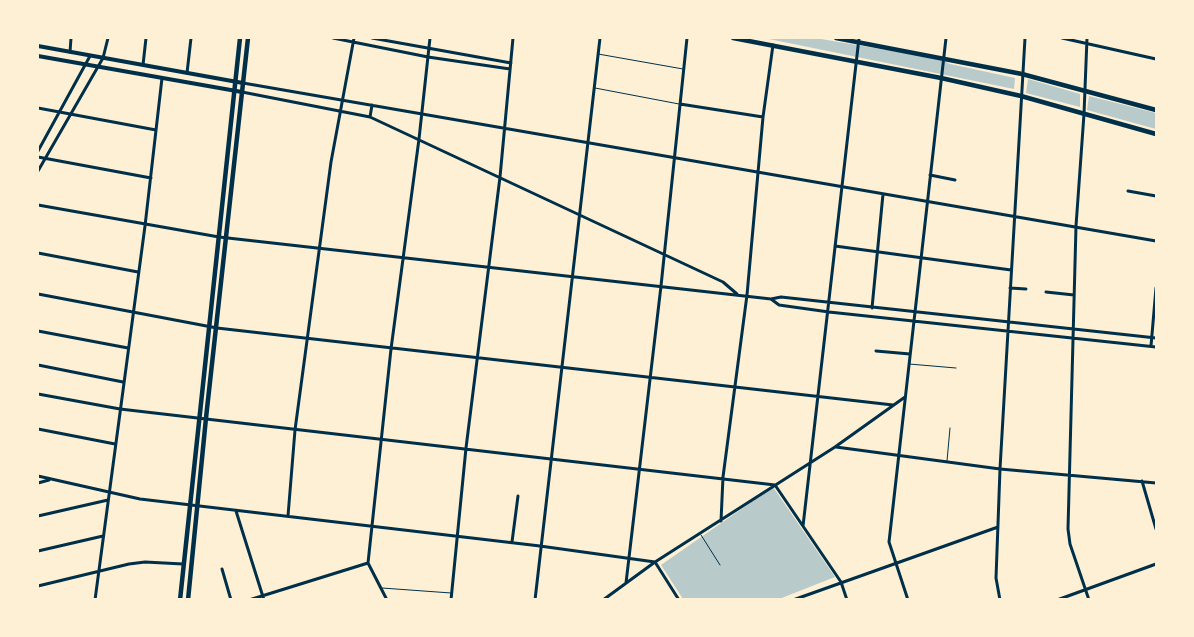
<!DOCTYPE html>
<html>
<head>
<meta charset="utf-8">
<style>
	body { margin:0 }
	#map { position:relative; width:1194px; height:637px; overflow:hidden; background:#fdf0d5; font-family:"Asap Condensed",sans-serif }
	canvas { display:block }
	.frame { position:absolute; inset:0; border:39px solid #fdf0d5; pointer-events:none }
</style>
</head>
<body>
<div id="map">
<canvas width="1194" height="637"></canvas>
<div class="frame"></div>
</div>
<script>
const g = document.querySelector('canvas').getContext('2d');
g.lineJoin = 'round';
function fill(path, color) {
  g.fillStyle = color;
  g.fill(path, 'evenodd');
}
function poly(rows) {
  const path = new Path2D();
  for (const r of rows) {
    path.moveTo(r[0], r[1]);
    for (let i = 2; i < r.length; i += 2) path.lineTo(r[i], r[i + 1]);
  }
  return path;
}
function strokePath(path, color, width, dash) {
  g.strokeStyle = color;
  g.lineWidth = width;
  g.lineCap = dash ? 'butt' : 'round';
  g.setLineDash(dash || []);
  g.stroke(path);
}
const green = poly([
	[764,38,815,38,940,59,950,64,1015,78,1014,89],
	[1028,79,1080,94,1080,107,1026,93],
	[1089,96,1156,113,1156,129,1087,110],
	[773,487,835,577,779,599,683,599,661,565]
]);
const service = poly([
	[598,54,683,69],
	[595,88,679,104],
	[909,364,956,368],
	[947,461,950,428],
	[701,535,720,565],
	[382,588,451,593]
]);
const minor = poly([
	[333,38,428,57,510,69],
	[372,38,511,63],
	[1062,38,1156,59],
	[1087,38,1084,114,1076,226,1068,529,1070,544,1089,600],
	[70,52,71,38],
	[143,65,146,38],
	[187,73,191,38],
	[243,83,1156,241],
	[242,92,370,117,723,282,737,294],
	[680,104,763,117],
	[38,108,156,130],
	[370,117,372,105],
	[38,151,90,56],
	[38,157,151,178],
	[38,171,103,58,108,38],
	[930,175,955,180],
	[1128,191,1156,196],
	[38,205,219,237,771,299,781,297,1156,338],
	[835,246,1011,270],
	[38,253,138,272],
	[1010,288,1026,289],
	[1046,292,1074,295],
	[38,294,217,328,893,405],
	[771,299,779,305,829,312,1156,347],
	[872,308,883,194],
	[38,331,128,348],
	[1151,346,1156,288],
	[876,351,910,354],
	[38,365,123,382],
	[38,394,120,409,775,485,841,582,847,600],
	[38,429,115,444],
	[836,447,1000,469,1156,483],
	[38,476,140,499,540,546,655,562,679,600],
	[1142,481,1156,529],
	[38,483,49,480],
	[236,511,264,600],
	[38,516,108,500],
	[288,516,295,430,331,162,354,38],
	[721,521,723,477,747,295,763,117,773,45],
	[803,526,859,38],
	[512,542,518,496],
	[38,551,103,536],
	[222,569,231,600],
	[626,583,661,286,687,38],
	[38,586,129,564,145,562,183,564],
	[95,600,145,226,162,78],
	[249,600,368,563],
	[387,600,368,563,391,349,419,139,430,38],
	[451,600,466,448,500,177,513,38],
	[535,600,600,38],
	[603,600,655,562,835,447,905,397],
	[793,600,998,527],
	[908,600,889,542,946,38],
	[1000,600,996,578,1000,469,1025,38],
	[1057,600,1156,564]
]);
const tertiary = poly([
	[38,46,243,83],
	[38,56,242,92]
]);
const secondary = poly([
	[733,38,941,78,1021,96,1156,134],
	[836,38,1022,74,1156,110],
	[180,600,240,38],
	[188,600,206,418,248,38]
]);
fill(green, '#b9caca');
strokePath(service, '#003049', 1);
strokePath(minor, '#003049', 3);
strokePath(tertiary, '#003049', 4);
strokePath(secondary, '#003049', 4.5);
</script>
</body>
</html>
